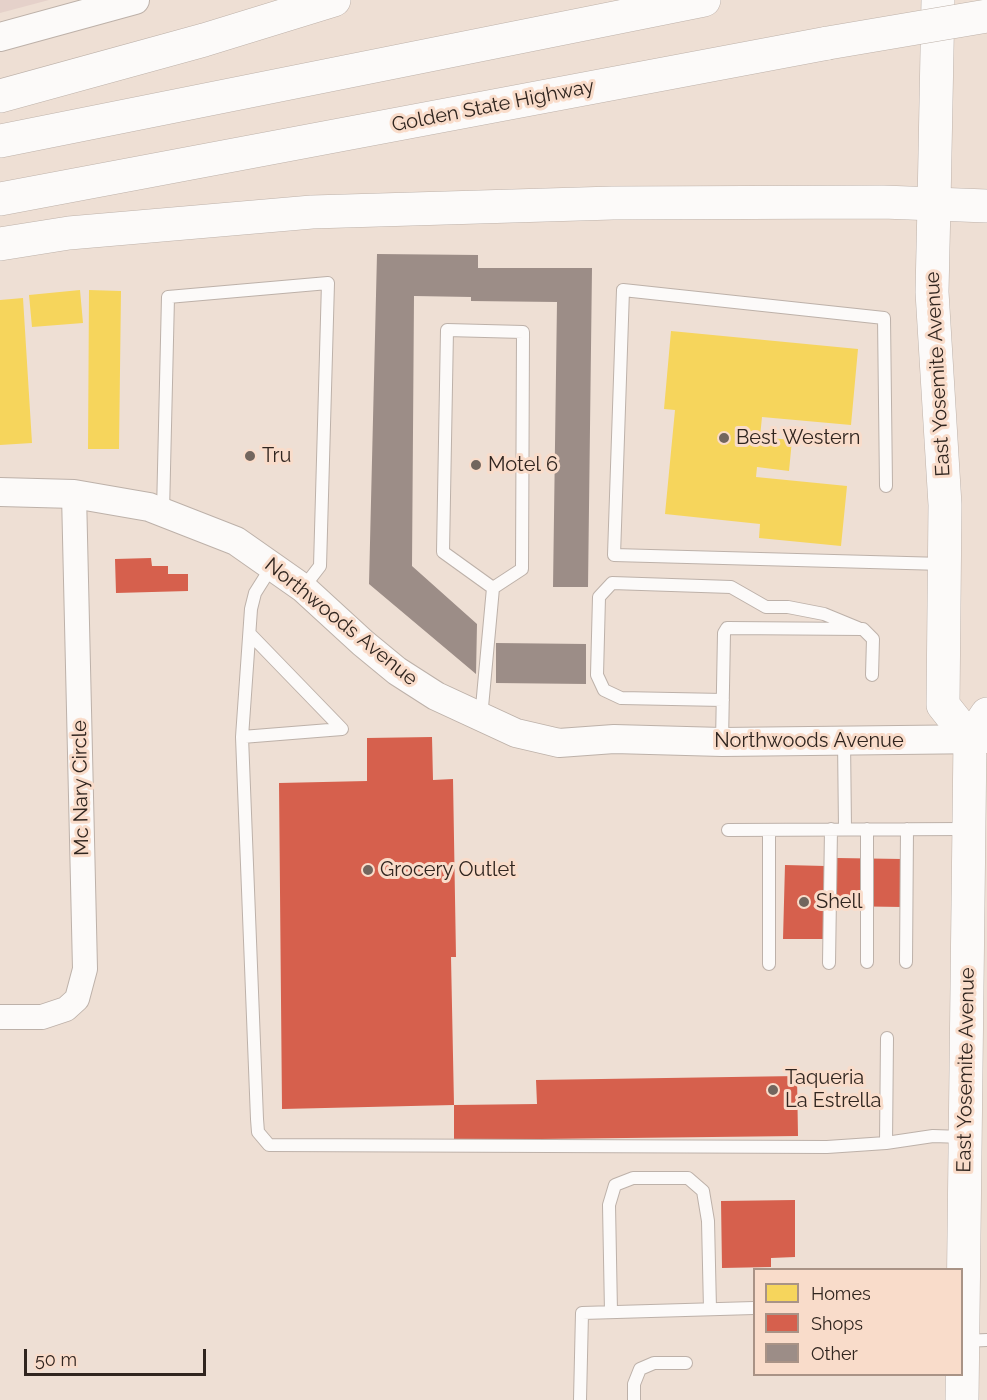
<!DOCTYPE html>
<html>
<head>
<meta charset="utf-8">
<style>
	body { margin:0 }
	#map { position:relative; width:987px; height:1400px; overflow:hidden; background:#eedfd4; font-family:Raleway,sans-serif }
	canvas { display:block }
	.legend { position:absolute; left:753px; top:1268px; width:210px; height:108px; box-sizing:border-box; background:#f9dcca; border:2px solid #a99386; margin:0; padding:8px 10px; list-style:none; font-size:18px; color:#30251f }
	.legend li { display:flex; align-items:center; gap:12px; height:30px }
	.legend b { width:30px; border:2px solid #a99386 }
	.scale { position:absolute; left:24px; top:1349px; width:182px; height:27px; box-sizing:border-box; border:3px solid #30251f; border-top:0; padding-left:8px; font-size:18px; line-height:21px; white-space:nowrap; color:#30251f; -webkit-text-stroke:4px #f9dcca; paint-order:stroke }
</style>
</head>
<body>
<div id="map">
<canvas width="987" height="1400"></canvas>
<ul class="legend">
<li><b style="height:16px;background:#f6d55c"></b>Homes</li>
<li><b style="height:16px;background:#d6604d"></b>Shops</li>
<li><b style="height:16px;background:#9c8d87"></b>Other</li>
</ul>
<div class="scale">50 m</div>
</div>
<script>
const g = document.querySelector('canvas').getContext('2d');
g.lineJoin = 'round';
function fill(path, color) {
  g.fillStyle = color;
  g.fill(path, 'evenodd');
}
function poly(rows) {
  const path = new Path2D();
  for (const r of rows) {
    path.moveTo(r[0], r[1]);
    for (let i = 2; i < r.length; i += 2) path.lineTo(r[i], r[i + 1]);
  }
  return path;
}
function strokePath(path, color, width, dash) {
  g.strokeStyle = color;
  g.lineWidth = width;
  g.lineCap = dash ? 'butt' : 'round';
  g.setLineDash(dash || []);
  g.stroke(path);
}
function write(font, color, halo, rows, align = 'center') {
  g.font = font + ' Raleway,sans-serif';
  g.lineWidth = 6;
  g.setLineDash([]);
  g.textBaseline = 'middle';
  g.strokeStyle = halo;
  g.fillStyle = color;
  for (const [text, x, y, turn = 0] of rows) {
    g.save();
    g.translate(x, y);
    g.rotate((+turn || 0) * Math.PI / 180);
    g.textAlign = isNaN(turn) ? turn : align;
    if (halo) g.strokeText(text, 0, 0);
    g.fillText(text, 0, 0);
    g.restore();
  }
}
const industrial = poly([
	[0,0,49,0,0,13]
]);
const homes = poly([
	[80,290,83,323,32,327,29,295],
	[89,290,121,291,119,449,88,449],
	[23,298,32,443,0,445,0,300],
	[671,331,858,349,851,425,762,417,760,437,792,440,789,471,757,467,756,477,847,486,841,546,759,538,760,524,665,514,675,410,664,409]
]);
const shops = poly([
	[151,558,152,566,168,566,168,574,188,574,188,591,116,593,115,559],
	[432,737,433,780,453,779,456,957,451,957,454,1105,282,1109,279,783,367,781,367,738],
	[837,858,902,859,902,907,836,906],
	[785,865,825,866,824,939,783,939],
	[797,1076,798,1136,454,1140,454,1105,537,1104,536,1080],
	[795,1200,795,1257,771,1258,771,1267,722,1268,721,1201]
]);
const building = poly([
	[377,254,478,255,478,268,592,268,588,587,553,587,557,302,471,301,471,297,414,296,412,566,477,624,476,674,369,584],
	[496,643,586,644,586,684,496,683]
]);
const service = poly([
	[886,486,884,318,623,290,614,555,943,564],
	[163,512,168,297,328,283,320,566,303,588],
	[250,634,342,729,242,737,251,609,255,593,272,566],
	[723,700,621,698,604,690,597,675,599,597,612,583,731,587,766,607,788,607,824,614,858,628],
	[481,718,493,588,522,569,523,332,447,330,443,552,493,588],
	[242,737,257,1119,258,1132,269,1145,827,1147,886,1143,933,1136,963,1137],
	[844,740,845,829],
	[722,742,724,633,727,628,863,629,873,639,872,675],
	[728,830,967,829],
	[867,962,867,829],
	[906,962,907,829],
	[829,963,831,829],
	[769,964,769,830],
	[886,1143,887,1038],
	[611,1312,609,1205,615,1185,633,1178,688,1178,703,1191,708,1221,710,1309],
	[964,1341,987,1340],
	[580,1400,582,1313,754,1308],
	[634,1400,634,1384,640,1369,654,1363,686,1363]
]);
const minor = poly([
	[0,1017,42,1017,66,1009,77,999,85,969,74,494]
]);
const tertiary = poly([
	[0,37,135,0],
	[0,492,74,494,149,507,236,541,303,588,363,643,397,671,436,696,516,733,559,743,614,739,722,742,987,739]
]);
const secondary = poly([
	[934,204,932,292,945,505,943,705,970,739],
	[962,1400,970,739,987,714]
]);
const primary = poly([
	[934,204,938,0]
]);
const motorway = poly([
	[0,96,204,40,334,0],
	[0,141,704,0],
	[0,199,828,43],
	[0,244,69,233,312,212,613,203,883,202,987,206]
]);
const motorwayBridge = poly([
	[828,43,987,16]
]);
const markers = [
	[724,438,6,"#72665e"],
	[250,456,6,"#72665e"],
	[476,465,6,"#72665e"],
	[368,870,6,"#72665e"],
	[804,902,6,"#72665e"],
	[773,1090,6,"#72665e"]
];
const streetNames = [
	["Golden State Highway",493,106,-11],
	["East Yosemite Avenue",938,374,-93],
	["Northwoods Avenue",341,622,39],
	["Northwoods Avenue",809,741],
	["Mc Nary Circle",81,788,-91],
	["East Yosemite Avenue",966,1070,-89]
];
const poiNames = [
	["Best Western",736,438],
	["Tru",262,456],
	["Motel 6",488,465],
	["Grocery Outlet",380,870],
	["Shell",816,902],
	["Taqueria",785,1078],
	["La Estrella",785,1101]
];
fill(industrial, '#e5d1ca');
fill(homes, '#f6d55c');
fill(shops, '#d6604d');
fill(building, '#9c8d87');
strokePath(service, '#bdb1a9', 14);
strokePath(minor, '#bdb1a9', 26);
strokePath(tertiary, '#bdb1a9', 30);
strokePath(secondary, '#bdb1a9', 34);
strokePath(primary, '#bdb1a9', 34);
strokePath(motorway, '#bdb1a9', 34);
strokePath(service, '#fcfaf9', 12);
strokePath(minor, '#fcfaf9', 24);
strokePath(tertiary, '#fcfaf9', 28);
strokePath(secondary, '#fcfaf9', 33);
strokePath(primary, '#fcfaf9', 33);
strokePath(motorway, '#fcfaf9', 33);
strokePath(motorwayBridge, '#bdb1a9', 34, []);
strokePath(motorwayBridge, '#fcfaf9', 33);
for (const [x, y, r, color] of markers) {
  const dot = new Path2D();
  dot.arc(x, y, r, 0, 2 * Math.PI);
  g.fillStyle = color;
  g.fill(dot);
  strokePath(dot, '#f9dcca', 2);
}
write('20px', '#30251f', '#f9dcca', streetNames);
write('20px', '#30251f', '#f9dcca', poiNames, 'left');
</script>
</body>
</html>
